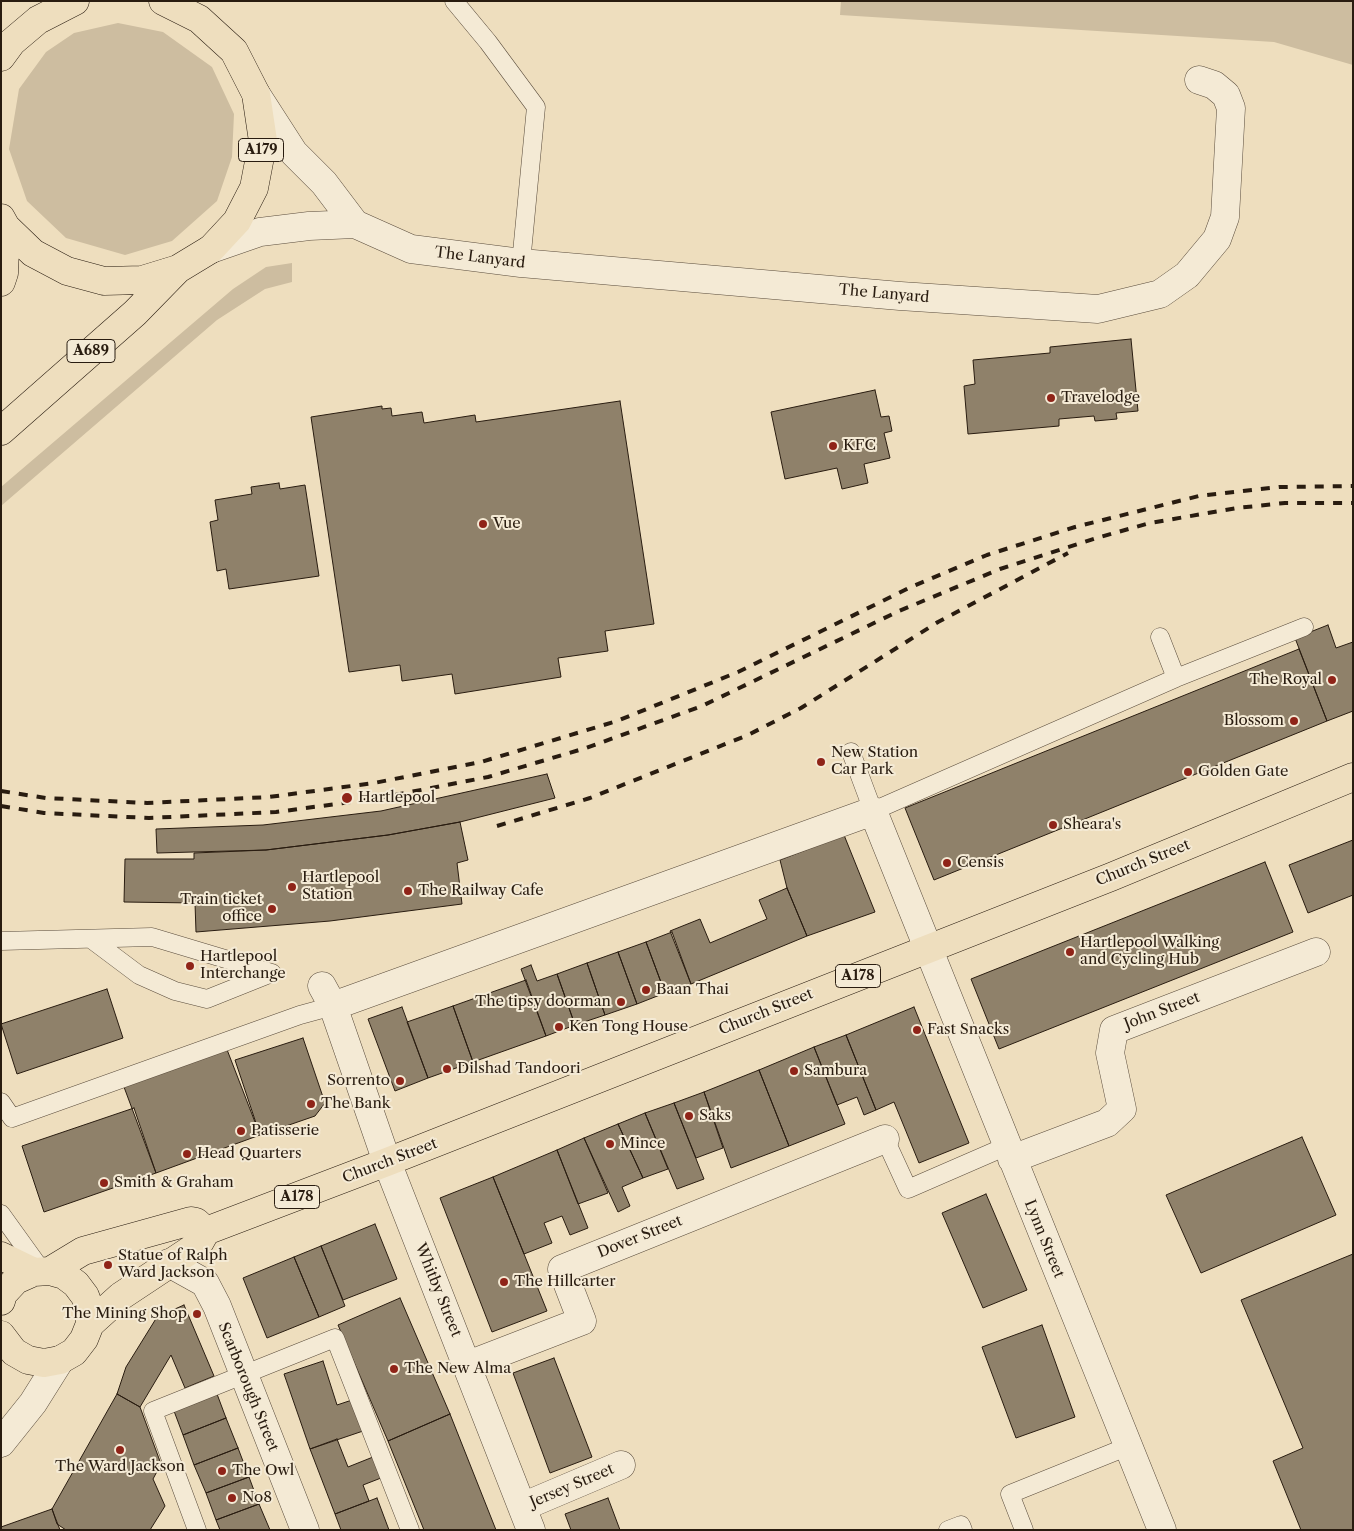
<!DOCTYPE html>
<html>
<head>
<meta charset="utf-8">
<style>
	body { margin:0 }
	#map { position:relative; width:1354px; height:1531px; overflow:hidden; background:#eedebe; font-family:"Libre Caslon Text",serif }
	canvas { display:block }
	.frame { position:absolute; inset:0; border:2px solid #291c10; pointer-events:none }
</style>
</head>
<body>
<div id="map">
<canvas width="1354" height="1531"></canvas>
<div class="frame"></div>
</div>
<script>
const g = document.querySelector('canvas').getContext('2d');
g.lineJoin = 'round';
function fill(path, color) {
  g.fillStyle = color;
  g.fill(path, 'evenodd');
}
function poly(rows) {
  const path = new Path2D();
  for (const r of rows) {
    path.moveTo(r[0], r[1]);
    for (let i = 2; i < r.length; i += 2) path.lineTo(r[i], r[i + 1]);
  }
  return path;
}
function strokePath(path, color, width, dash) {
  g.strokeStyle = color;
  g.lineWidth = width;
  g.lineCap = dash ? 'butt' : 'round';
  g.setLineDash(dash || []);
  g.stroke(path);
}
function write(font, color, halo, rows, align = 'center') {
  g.font = font + ' "Libre Caslon Text",serif';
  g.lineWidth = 4;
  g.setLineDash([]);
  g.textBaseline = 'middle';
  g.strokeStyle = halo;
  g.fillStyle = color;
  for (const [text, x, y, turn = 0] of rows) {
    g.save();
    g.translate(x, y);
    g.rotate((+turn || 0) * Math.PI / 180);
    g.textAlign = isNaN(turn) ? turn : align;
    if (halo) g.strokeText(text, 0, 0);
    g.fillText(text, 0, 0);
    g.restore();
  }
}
const green = poly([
	[841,1,1353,1,1353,65,1274,42,840,15],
	[118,23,163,32,212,67,234,114,232,157,217,201,172,241,125,255,66,238,27,201,9,149,19,89,46,52,74,33],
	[292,263,292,282,265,289,217,320,1,506,1,487,233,289,266,267]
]);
const building = poly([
	[1131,339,1138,411,1116,413,1117,419,1095,421,1094,416,1059,419,1059,426,968,434,964,386,975,384,973,360,1050,353,1050,347,1131,339],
	[875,390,881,417,889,416,892,431,884,433,890,458,864,464,868,483,842,489,837,468,785,479,771,412,875,390],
	[620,401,654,624,605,631,608,651,558,658,561,677,455,694,452,674,402,681,400,665,349,672,311,417,382,406,382,409,391,408,392,416,422,412,424,423,475,415,476,422,620,401],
	[279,483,280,489,305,485,319,576,229,589,226,569,217,571,210,522,218,520,215,500,252,494,251,487,279,483],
	[1328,625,1336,648,1353,642,1353,711,1327,721,1295,638,1328,625],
	[1299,649,1327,721,934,880,905,808,1299,649],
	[547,774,555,798,460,822,388,835,266,850,157,853,156,829,263,825,381,811,547,774],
	[460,822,468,860,457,863,462,904,330,921,196,932,195,903,124,902,125,859,194,859,194,853,266,850,388,835,460,822],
	[844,835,875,912,807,936,787,888,780,860,844,835],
	[1353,840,1353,895,1308,913,1289,865,1353,840],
	[1265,862,1293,932,999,1049,971,979,1265,862],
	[787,888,807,936,691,984,670,931,700,919,710,943,767,919,759,900,787,888],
	[672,932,691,984,665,993,646,942,672,932],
	[646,942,665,993,637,1004,618,952,646,942],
	[618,952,637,1004,605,1015,587,963,618,952],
	[587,963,605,1015,575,1025,557,974,587,963],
	[531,965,537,981,557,974,575,1025,546,1036,521,969,531,965],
	[526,980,546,1036,473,1062,453,1006,526,980],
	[107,989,123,1038,17,1074,1,1024,107,989],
	[453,1006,473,1062,428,1078,407,1022,453,1006],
	[402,1007,428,1078,395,1091,368,1019,402,1007],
	[914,1007,969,1143,919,1163,894,1102,876,1110,846,1035,914,1007],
	[846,1035,876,1110,864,1115,857,1097,837,1105,814,1047,846,1035],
	[303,1038,325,1103,315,1116,260,1135,235,1060,303,1038],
	[226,1047,260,1135,156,1173,124,1087,226,1047],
	[814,1047,845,1124,789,1146,759,1070,814,1047],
	[759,1070,789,1146,731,1168,704,1092,759,1070],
	[704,1092,723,1148,696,1158,674,1103,704,1092],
	[674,1103,704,1179,677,1189,645,1113,674,1103],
	[134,1108,156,1173,44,1212,22,1146,134,1108],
	[645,1113,668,1169,643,1178,618,1124,645,1113],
	[618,1124,643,1178,622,1187,630,1206,618,1212,584,1138,618,1124],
	[1302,1137,1336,1215,1201,1273,1166,1195,1302,1137],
	[584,1138,608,1193,578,1204,557,1150,584,1138],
	[557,1150,588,1228,570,1235,562,1216,544,1223,552,1243,524,1254,493,1177,557,1150],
	[493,1177,547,1311,492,1332,440,1198,493,1177],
	[986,1194,1027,1290,983,1308,942,1213,986,1194],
	[375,1224,397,1279,343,1300,321,1246,375,1224],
	[321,1246,345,1306,319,1317,294,1257,321,1246],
	[1353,1254,1353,1530,1301,1530,1273,1461,1303,1448,1241,1300,1353,1254],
	[294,1257,319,1317,267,1338,243,1278,294,1257],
	[400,1298,450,1414,388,1441,338,1325,400,1298],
	[184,1305,214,1376,185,1388,171,1355,140,1407,117,1394,126,1367,157,1317,184,1305],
	[1042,1325,1075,1417,1016,1438,982,1347,1042,1325],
	[554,1358,592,1457,550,1473,513,1373,554,1358],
	[323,1361,337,1405,355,1399,366,1430,310,1449,284,1374,323,1361],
	[117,1394,140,1407,161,1464,153,1479,165,1506,150,1530,66,1530,57,1524,52,1509,117,1394],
	[217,1394,226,1418,183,1435,174,1411,217,1394],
	[450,1414,496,1530,424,1530,388,1441,450,1414],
	[226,1418,238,1448,194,1465,183,1435,226,1418],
	[337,1439,348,1467,373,1457,381,1478,363,1485,369,1501,335,1514,310,1449,337,1439],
	[238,1448,249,1477,206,1493,194,1465,238,1448],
	[249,1477,259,1504,216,1520,206,1493,249,1477],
	[377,1498,389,1530,341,1530,335,1514,377,1498],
	[608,1498,620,1530,571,1530,565,1514,608,1498],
	[259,1504,270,1530,220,1530,216,1520,259,1504],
	[52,1509,60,1530,1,1530,1,1527,52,1509]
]);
const service = poly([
	[454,1,488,42,536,107,521,263],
	[1160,637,1176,678],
	[851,752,873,811,1176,678,1304,627],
	[91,939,139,975,175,991,207,999,272,973],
	[1,941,152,937,272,973],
	[1,1102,12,1118,300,1015,333,1006],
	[885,1139,908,1189,1007,1146],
	[1,1214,42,1271],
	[197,1530,153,1411,335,1338,410,1530],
	[948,1530,961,1525,963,1530],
	[1024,1530,1010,1494,1129,1446]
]);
const minor = poly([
	[256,94,294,153,324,183,355,224],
	[211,249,260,232,309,226,355,224,411,249,521,263,900,296,1098,309,1160,294,1187,275,1217,239,1225,217,1231,108,1226,95,1214,85,1199,80],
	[322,986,333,1006,387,1162,531,1530],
	[333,1006,873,811,1162,1530],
	[1012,1159,1107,1123,1122,1109,1110,1053,1114,1030,1316,952],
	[169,1263,205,1283,217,1306,305,1530],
	[468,1365,582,1321,562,1269,885,1139],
	[1,1443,33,1403,60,1360],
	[522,1507,621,1465]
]);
const primary = poly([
	[1,1256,34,1272],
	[50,1271,83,1251,191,1221,196,1222,206,1231],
	[1,1301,3,1294,16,1280,34,1272,50,1271,64,1275,76,1284,85,1296,90,1309,90,1324,84,1339,74,1352,60,1360,44,1363,28,1360,14,1352,1,1335],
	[90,1324,121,1296,198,1245,206,1231,387,1162,1111,877,1353,777]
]);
const trunk = poly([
	[1,57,12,42,38,20,75,1],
	[1,218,6,227,33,253,67,271,104,281,142,280,178,269,211,249,237,221,254,188,263,141,256,94,234,51,199,19,163,1],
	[1,282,4,273,6,227],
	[1,431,135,313,177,270]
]);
const rail = poly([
	[1,791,46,798,147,803,269,797,374,783,481,762,617,721,738,672,911,587,987,555,1075,527,1199,496,1279,487,1353,486],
	[1,806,44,813,149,818,276,812,374,799,488,777,586,748,702,706,899,611,1000,569,1100,537,1150,523,1237,508,1285,503,1353,503],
	[497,826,590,798,748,735,801,708,938,622,1068,553]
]);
const markers = [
	[1051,398,5,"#8f2418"],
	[833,446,5,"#8f2418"],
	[483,524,5,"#8f2418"],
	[1332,680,5,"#8f2418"],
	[1294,721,5,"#8f2418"],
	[821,762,5,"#8f2418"],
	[1188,772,5,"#8f2418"],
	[347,798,6,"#8f2418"],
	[1053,825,5,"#8f2418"],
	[947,863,5,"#8f2418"],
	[292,887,5,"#8f2418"],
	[408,891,5,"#8f2418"],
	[272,909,5,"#8f2418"],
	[1070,952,5,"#8f2418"],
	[190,966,5,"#8f2418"],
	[646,990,5,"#8f2418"],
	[621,1002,5,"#8f2418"],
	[559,1027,5,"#8f2418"],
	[917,1030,5,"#8f2418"],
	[447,1069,5,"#8f2418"],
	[794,1071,5,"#8f2418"],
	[400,1081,5,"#8f2418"],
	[311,1104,5,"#8f2418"],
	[689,1116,5,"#8f2418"],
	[241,1131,5,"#8f2418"],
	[610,1144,5,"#8f2418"],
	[187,1154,5,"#8f2418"],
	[104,1183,5,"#8f2418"],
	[108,1265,5,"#8f2418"],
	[504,1282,5,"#8f2418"],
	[197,1314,5,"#8f2418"],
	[394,1369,5,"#8f2418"],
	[120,1450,5,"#8f2418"],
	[222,1471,5,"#8f2418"],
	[232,1498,5,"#8f2418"]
];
const shields = [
	[261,150,45],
	[91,351,48],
	[858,976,45],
	[297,1197,45]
];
const shieldNames = [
	["A179",261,150],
	["A689",91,351],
	["A178",858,976],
	["A178",297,1197]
];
const streetNames = [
	["The Lanyard",480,258,7],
	["The Lanyard",884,294,5],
	["Church Street",1143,863,-22],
	["John Street",1162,1011,-21],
	["Church Street",766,1012,-22],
	["Church Street",390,1161,-21],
	["Dover Street",640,1237,-22],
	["Lynn Street",1044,1239,68],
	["Whitby Street",438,1290,68],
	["Scarborough Street",248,1387,68],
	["Jersey Street",572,1486,-23]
];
const poiNames = [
	["Travelodge",1061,398],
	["KFC",843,446],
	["Vue",493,524],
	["The Royal",1322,680,"right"],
	["Blossom",1284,721,"right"],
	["New Station",831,753],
	["Car Park",831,770],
	["Golden Gate",1198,772],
	["Hartlepool",358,798],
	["Sheara's",1063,825],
	["Censis",957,863],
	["Hartlepool",302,878],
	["Station",302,895],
	["The Railway Cafe",418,891],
	["Train ticket",262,900,"right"],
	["office",262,917,"right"],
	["Hartlepool Walking",1080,943],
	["and Cycling Hub",1080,960],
	["Hartlepool",200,957],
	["Interchange",200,974],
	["Baan Thai",656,990],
	["The tipsy doorman",611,1002,"right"],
	["Ken Tong House",569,1027],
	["Fast Snacks",927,1030],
	["Dilshad Tandoori",457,1069],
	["Sambura",804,1071],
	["Sorrento",390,1081,"right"],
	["The Bank",321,1104],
	["Saks",699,1116],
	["Patisserie",251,1131],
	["Mince",620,1144],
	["Head Quarters",197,1154],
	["Smith & Graham",114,1183],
	["Statue of Ralph",118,1256],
	["Ward Jackson",118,1273],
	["The Hillcarter",514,1282],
	["The Mining Shop",187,1314,"right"],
	["The New Alma",404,1369],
	["The Ward Jackson",120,1467,"center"],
	["The Owl",232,1471],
	["No8",242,1498]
];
fill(green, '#cdbda0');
fill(building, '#8f816a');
strokePath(building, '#291c10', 1);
strokePath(service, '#5a4c3c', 19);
strokePath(minor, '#5a4c3c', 29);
strokePath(primary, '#291c10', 29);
strokePath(trunk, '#291c10', 29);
strokePath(service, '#f4ead5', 18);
strokePath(minor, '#f4ead5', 28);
strokePath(primary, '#eedebe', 28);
strokePath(trunk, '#eedebe', 28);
strokePath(rail, '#291c10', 4, [9, 9]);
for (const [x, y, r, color] of markers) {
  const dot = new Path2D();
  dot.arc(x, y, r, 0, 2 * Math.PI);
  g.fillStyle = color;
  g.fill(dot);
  strokePath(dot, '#f4ead5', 2);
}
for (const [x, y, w] of shields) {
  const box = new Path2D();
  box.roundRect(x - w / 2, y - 11.5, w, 23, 4);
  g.fillStyle = '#f4ead5';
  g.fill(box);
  strokePath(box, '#291c10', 1);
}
write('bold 14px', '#291c10', null, shieldNames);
write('15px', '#291c10', '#f4ead5', streetNames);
write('15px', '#291c10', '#f4ead5', poiNames, 'left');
</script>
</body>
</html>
